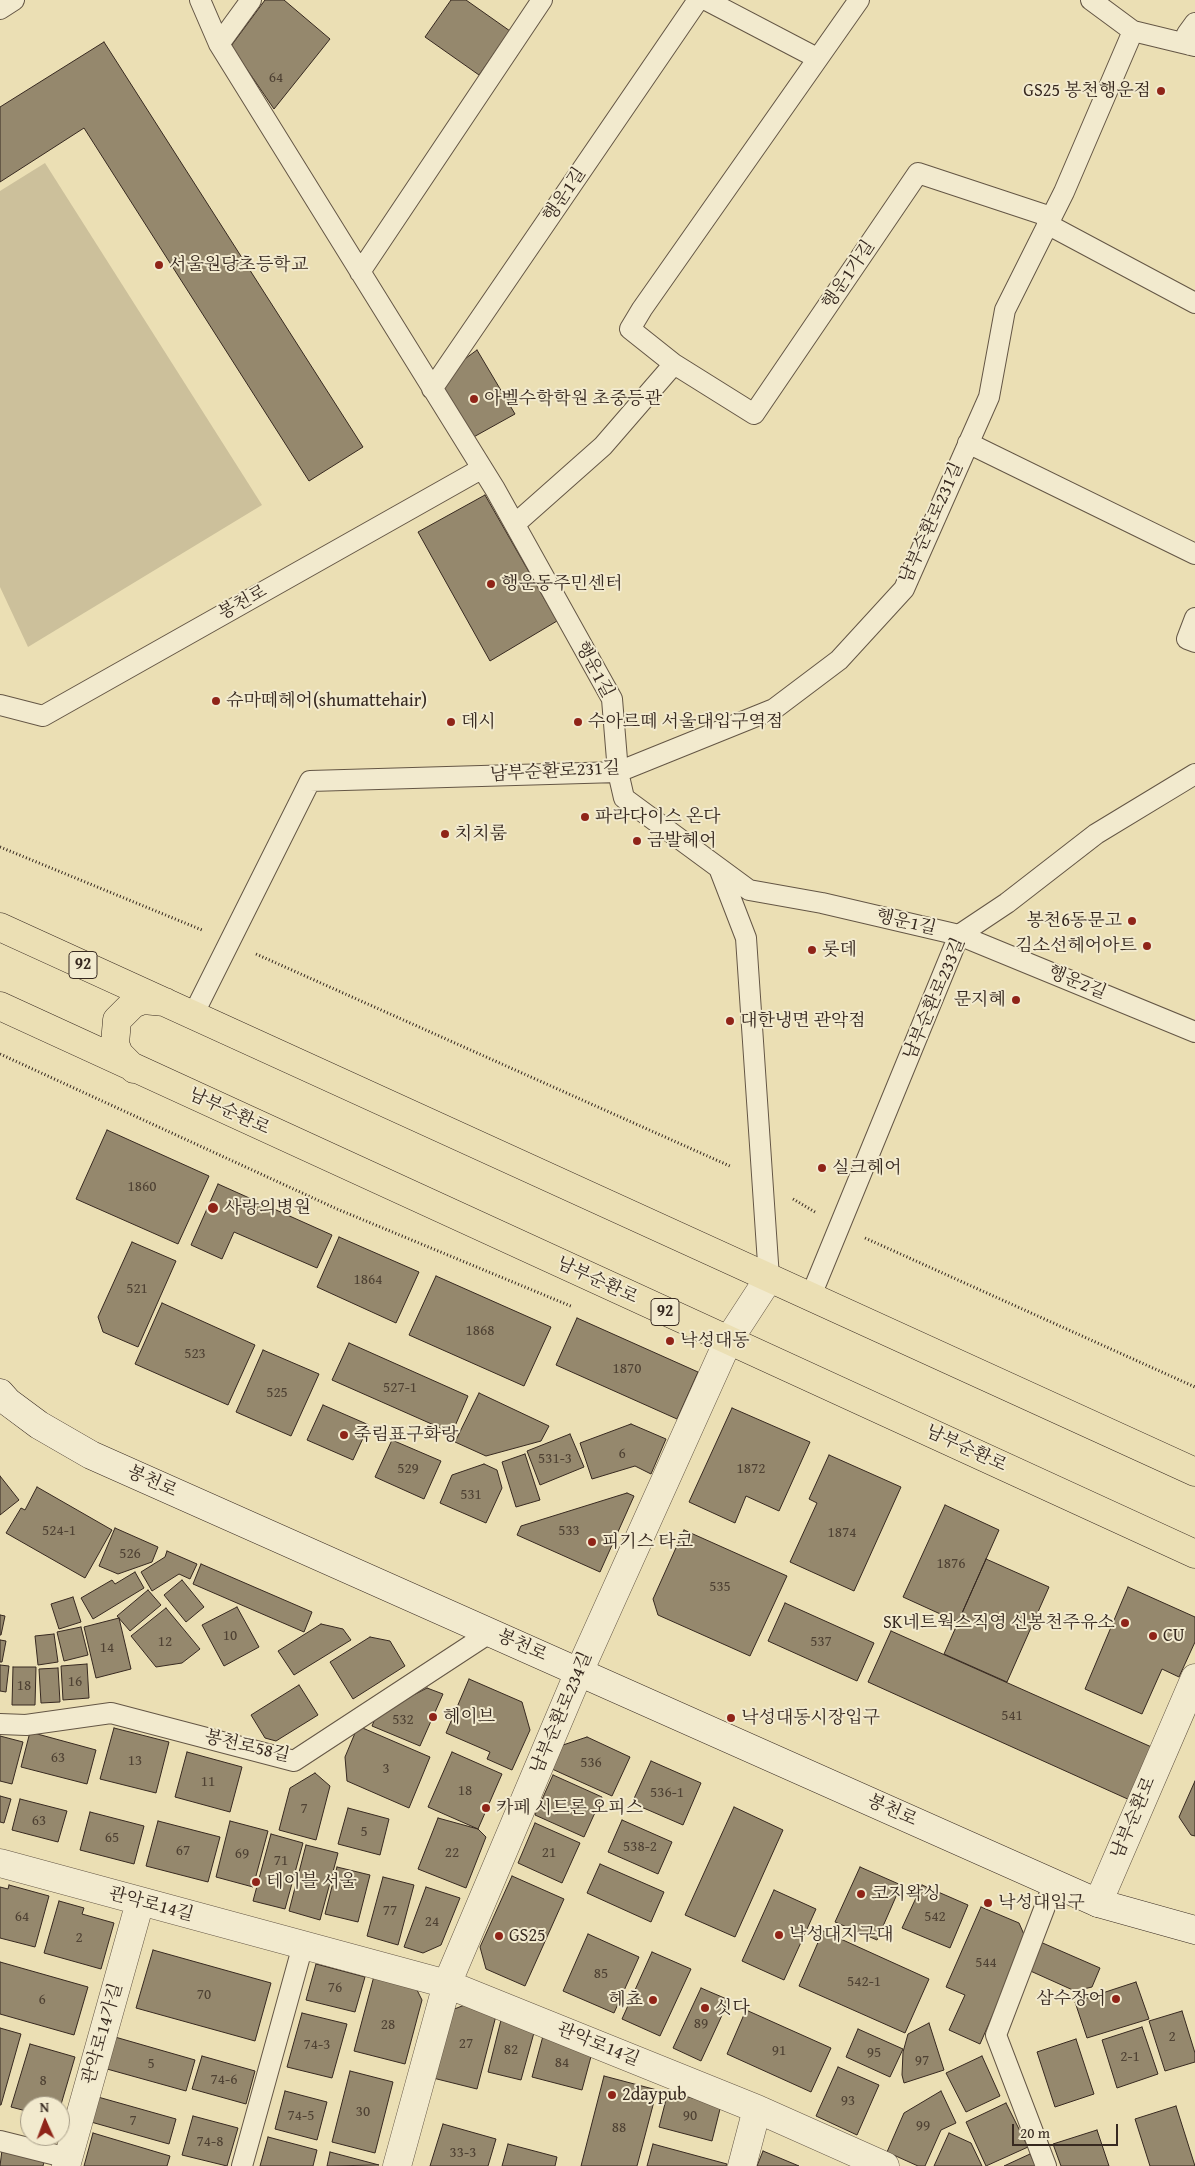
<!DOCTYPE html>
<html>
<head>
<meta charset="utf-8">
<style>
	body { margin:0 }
	#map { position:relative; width:1195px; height:2166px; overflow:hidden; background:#ebdfb4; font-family:"Gentium Book Plus",serif }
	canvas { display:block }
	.north { position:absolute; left:20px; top:2096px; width:50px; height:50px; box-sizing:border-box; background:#f2eace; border:1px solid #a79d88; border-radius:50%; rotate:358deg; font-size:14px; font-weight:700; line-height:20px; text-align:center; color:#372920 }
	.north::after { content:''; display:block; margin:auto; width:18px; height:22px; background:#8f2418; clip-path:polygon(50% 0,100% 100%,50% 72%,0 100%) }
	.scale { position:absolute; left:1012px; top:2124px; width:106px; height:22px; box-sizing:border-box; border:2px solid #372920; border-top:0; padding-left:6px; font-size:15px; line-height:18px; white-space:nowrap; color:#372920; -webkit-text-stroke:4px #f2eace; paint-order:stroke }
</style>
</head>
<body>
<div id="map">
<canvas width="1195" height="2166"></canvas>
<div class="north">N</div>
<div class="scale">20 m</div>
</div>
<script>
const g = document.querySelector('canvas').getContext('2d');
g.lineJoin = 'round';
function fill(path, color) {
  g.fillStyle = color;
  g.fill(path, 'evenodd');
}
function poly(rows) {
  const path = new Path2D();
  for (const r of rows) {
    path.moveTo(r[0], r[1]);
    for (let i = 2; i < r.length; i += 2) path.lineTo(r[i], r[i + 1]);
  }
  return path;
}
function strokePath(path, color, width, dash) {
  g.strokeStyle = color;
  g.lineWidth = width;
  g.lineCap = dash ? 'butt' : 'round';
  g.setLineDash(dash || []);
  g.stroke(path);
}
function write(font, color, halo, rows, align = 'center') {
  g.font = font + ' "Gentium Book Plus","Noto Serif KR",serif';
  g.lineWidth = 4;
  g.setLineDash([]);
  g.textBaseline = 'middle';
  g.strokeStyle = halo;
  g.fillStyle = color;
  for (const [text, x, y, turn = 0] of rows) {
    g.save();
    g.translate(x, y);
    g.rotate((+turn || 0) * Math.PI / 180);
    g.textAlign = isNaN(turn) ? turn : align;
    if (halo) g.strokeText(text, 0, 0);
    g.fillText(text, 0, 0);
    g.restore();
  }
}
const green = poly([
	[45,163,262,505,28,647,0,587,0,191]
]);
const building = poly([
	[265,0,284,0,330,39,274,109,231,46,265,0],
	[451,0,466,0,510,31,479,75,425,37,451,0],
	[104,42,363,447,309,481,84,128,0,182,0,107,104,42],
	[477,350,515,414,470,439,432,383,477,350],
	[485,495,557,621,490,661,418,532,485,495],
	[107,1130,209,1176,178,1244,76,1199,107,1130],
	[218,1184,332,1235,317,1268,234,1232,222,1259,191,1245,218,1184],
	[339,1237,419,1272,396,1323,317,1287,339,1237],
	[132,1242,176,1261,138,1347,103,1332,98,1317,132,1242],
	[436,1276,551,1327,524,1386,409,1335,436,1276],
	[162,1303,255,1345,228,1405,135,1364,162,1303],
	[577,1318,698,1372,677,1419,556,1365,577,1318],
	[349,1343,468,1396,452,1433,332,1380,349,1343],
	[263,1350,319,1374,291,1436,236,1412,263,1350],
	[479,1393,549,1426,541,1441,486,1456,455,1442,479,1393],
	[323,1405,369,1425,353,1460,307,1440,323,1405],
	[732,1408,810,1442,779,1511,746,1496,735,1523,689,1502,732,1408],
	[631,1424,666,1439,651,1474,635,1466,592,1479,580,1443,631,1424],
	[570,1434,584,1467,540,1485,527,1451,570,1434],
	[392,1440,441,1461,424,1499,375,1477,392,1440],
	[525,1454,540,1500,516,1507,502,1462,525,1454],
	[829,1455,901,1487,854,1591,790,1562,817,1503,809,1499,829,1455],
	[484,1464,497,1470,502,1488,486,1523,440,1503,452,1475,484,1464],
	[0,1476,19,1500,0,1515,0,1476],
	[37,1487,112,1530,85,1578,6,1533,21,1508,25,1510,37,1487],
	[627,1493,634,1496,600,1572,517,1535,521,1526,627,1493],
	[945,1505,999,1530,958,1622,903,1597,945,1505],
	[115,1528,158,1547,152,1562,118,1574,99,1566,115,1528],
	[684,1530,787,1576,750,1656,658,1615,653,1599,684,1530],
	[167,1551,197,1564,190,1579,179,1574,152,1591,141,1572,165,1557,167,1551],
	[986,1559,1049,1587,1007,1682,944,1654,986,1559],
	[201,1564,312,1612,304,1632,193,1584,201,1564],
	[135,1572,144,1588,93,1619,81,1598,112,1580,115,1584,135,1572],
	[182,1580,204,1607,186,1622,164,1595,182,1580],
	[1128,1587,1195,1617,1195,1642,1179,1677,1162,1669,1142,1714,1085,1689,1128,1587],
	[148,1590,161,1605,130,1631,117,1616,148,1590],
	[73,1597,81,1622,59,1629,51,1604,73,1597],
	[785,1603,874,1643,857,1681,768,1641,785,1603],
	[237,1607,259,1647,224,1666,202,1625,237,1607],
	[166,1608,200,1649,182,1663,156,1667,131,1636,166,1608],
	[0,1615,5,1616,1,1635,0,1635,0,1615],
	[119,1618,131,1669,96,1678,84,1627,119,1618],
	[321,1624,343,1629,351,1640,294,1675,278,1651,321,1624],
	[81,1627,88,1655,64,1661,57,1632,81,1627],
	[891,1631,1156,1749,1132,1801,868,1682,891,1631],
	[54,1634,58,1662,38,1665,35,1636,54,1634],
	[370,1637,390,1641,405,1666,353,1699,330,1662,370,1637],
	[0,1640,6,1641,2,1662,0,1662,0,1640],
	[87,1664,89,1698,63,1700,61,1666,87,1664],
	[0,1665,9,1666,6,1692,0,1691,0,1665],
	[13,1667,36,1667,35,1705,12,1705,13,1667],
	[58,1668,60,1702,41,1703,39,1669,58,1668],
	[469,1679,522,1702,530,1730,512,1770,487,1759,490,1752,446,1733,469,1679],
	[299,1685,318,1715,276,1741,265,1738,251,1715,299,1685],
	[427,1688,443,1694,420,1746,372,1726,377,1714,427,1688],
	[358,1726,430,1757,409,1808,347,1781,345,1757,358,1726],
	[114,1728,169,1742,156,1793,100,1779,114,1728],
	[30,1732,96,1750,87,1784,21,1767,30,1732],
	[0,1736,23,1742,12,1784,0,1781,0,1736],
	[587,1737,630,1757,612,1796,552,1769,563,1745,587,1737],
	[187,1752,242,1767,230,1812,175,1797,187,1752],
	[452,1752,502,1774,478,1829,428,1807,452,1752],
	[651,1761,701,1783,683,1825,632,1803,651,1761],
	[315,1773,330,1786,316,1840,279,1830,290,1788,315,1773],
	[553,1775,602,1797,584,1837,535,1815,553,1775],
	[1195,1781,1195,1836,1191,1835,1179,1817,1195,1781],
	[0,1796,11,1799,4,1823,0,1822,0,1796],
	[20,1799,67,1811,58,1842,12,1830,20,1799],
	[734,1807,783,1830,735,1937,685,1915,734,1807],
	[348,1808,389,1819,380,1855,338,1844,348,1808],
	[90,1812,144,1826,134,1864,80,1850,90,1812],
	[438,1818,478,1829,486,1837,466,1888,418,1869,438,1818],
	[622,1820,672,1842,658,1874,608,1852,622,1820],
	[158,1821,220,1837,208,1882,146,1866,158,1821],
	[230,1821,268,1831,253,1887,216,1877,230,1821],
	[535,1823,580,1843,562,1883,518,1863,535,1823],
	[271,1834,303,1843,285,1909,253,1901,271,1834],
	[306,1845,338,1853,320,1920,289,1911,306,1845],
	[600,1864,664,1892,651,1922,587,1893,600,1864],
	[337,1867,370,1875,358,1922,325,1914,337,1867],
	[860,1867,901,1885,877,1940,835,1922,860,1867],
	[512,1876,564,1899,525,1986,486,1969,480,1947,512,1876],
	[383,1877,414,1885,398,1945,367,1936,383,1877],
	[9,1885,49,1896,35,1947,0,1938,0,1887,8,1889,9,1885],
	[922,1885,968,1905,950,1948,902,1928,922,1885],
	[426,1887,460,1898,441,1945,423,1953,404,1947,426,1887],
	[774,1890,816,1909,784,1980,742,1961,774,1890],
	[59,1901,84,1908,82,1914,114,1923,101,1969,44,1953,59,1901],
	[981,1907,1019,1923,1026,1939,980,2044,949,2030,965,1995,946,1987,981,1907],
	[823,1931,929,1979,905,2033,799,1986,823,1931],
	[588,1934,639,1957,614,2013,563,1991,588,1934],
	[1038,1941,1100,1968,1092,1987,1075,1991,1026,1969,1038,1941],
	[153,1950,271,1983,255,2041,136,2008,153,1950],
	[652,1952,691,1969,660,2036,622,2019,652,1952],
	[0,1962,88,1987,74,2035,0,2014,0,1962],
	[316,1964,365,1977,355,2012,306,2000,316,1964],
	[374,1976,415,1986,422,2000,405,2064,354,2051,374,1976],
	[1136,1982,1149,2019,1087,2038,1075,2002,1136,1982],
	[701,1988,729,2000,701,2061,673,2048,701,1988],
	[472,2002,498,2008,477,2089,433,2078,452,2010,472,2002],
	[746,2010,831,2048,811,2092,727,2054,746,2010],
	[1182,2011,1195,2053,1195,2062,1165,2071,1149,2021,1182,2011],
	[302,2013,347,2024,332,2078,287,2067,302,2013],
	[501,2020,535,2029,521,2080,488,2072,501,2020],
	[929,2023,944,2070,904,2083,902,2075,903,2052,908,2034,929,2023],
	[1142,2027,1158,2074,1117,2088,1102,2040,1142,2027],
	[0,2028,21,2034,1,2105,0,2105,0,2028],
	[858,2029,903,2049,890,2077,846,2057,858,2029],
	[543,2036,593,2049,582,2090,532,2077,543,2036],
	[115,2037,195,2060,186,2091,107,2069,115,2037],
	[1076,2039,1094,2094,1055,2107,1037,2052,1076,2039],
	[30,2044,75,2057,60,2108,30,2106,30,2112,11,2107,30,2044],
	[202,2056,255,2071,246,2104,192,2089,202,2056],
	[982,2056,1000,2096,966,2112,946,2073,982,2056],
	[838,2067,879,2085,857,2135,816,2116,838,2067],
	[350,2071,393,2082,375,2153,332,2142,350,2071],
	[604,2076,657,2090,637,2166,581,2166,604,2076],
	[285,2091,327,2102,317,2140,275,2129,285,2091],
	[941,2091,956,2123,941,2130,925,2166,918,2166,887,2152,904,2113,941,2091],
	[668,2092,721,2105,712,2141,659,2127,668,2092],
	[98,2097,176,2119,169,2144,91,2122,98,2097],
	[1006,2103,1028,2147,986,2166,966,2122,1006,2103],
	[1176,2106,1195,2166,1150,2166,1135,2119,1176,2106],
	[193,2116,238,2128,227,2166,182,2155,193,2116],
	[443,2124,496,2139,488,2166,430,2166,443,2124],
	[1097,2130,1109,2166,1061,2166,1053,2144,1097,2130],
	[93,2133,170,2156,167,2166,84,2166,93,2133],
	[949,2133,971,2143,982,2166,934,2166,949,2133],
	[268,2137,317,2150,313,2166,260,2166,268,2137],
	[508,2144,557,2157,555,2166,502,2166,508,2144],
	[653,2144,727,2164,726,2166,647,2166,653,2144],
	[2,2150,44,2162,43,2166,0,2166,2,2150],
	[763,2151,799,2166,757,2166,763,2151],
	[330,2152,379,2165,327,2166,330,2152],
	[1030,2154,1036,2166,1004,2166,1030,2154]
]);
const path = poly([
	[0,847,202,930],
	[256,954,732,1167],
	[0,1054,337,1209,573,1307],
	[793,1199,815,1212],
	[865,1238,1195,1387]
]);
const lane = poly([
	[200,0,219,44,495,489,612,699,618,772,624,798,749,890,822,903,959,935,1195,1032],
	[706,0,817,58],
	[1091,0,1133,31,1195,46],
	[0,9,14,0],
	[219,44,251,0],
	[1190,45,1187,34,1195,23],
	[1047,224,1195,303],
	[360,272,542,0],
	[674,364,630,329,642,309,859,0],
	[432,389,698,0],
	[968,443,1195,554],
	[515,524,603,446,674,364,754,414,918,173,1051,217],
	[1195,618,1187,639,1195,642],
	[0,705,43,716,481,469],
	[719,868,746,938,769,1278],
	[193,1015,310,781,618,772,774,709,839,660,904,589,989,397,1005,310,1064,192,1133,31],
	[810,1298,959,935,1007,903,1096,834,1195,774],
	[0,1724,26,1725,111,1713,294,1761,491,1632],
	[0,2141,68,2158],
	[242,2166,303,1945],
	[1046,2166,996,2035,1054,1883]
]);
const street = poly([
	[0,1863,447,1984,757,2109,885,2166],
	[1098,1903,1195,1678],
	[66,2166,140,1902],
	[397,2166,447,1984,579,1672,728,1341,769,1278],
	[742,2166,757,2109]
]);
const secondary = poly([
	[0,1393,8,1402,39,1425,91,1455,1098,1903,1195,1930]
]);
const primary = poly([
	[0,927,1195,1472],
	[0,1006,1195,1554],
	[134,1069,119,1054,115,1044,117,1020,133,1004,143,1000,165,1002]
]);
const markers = [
	[1161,91,5,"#8f2418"],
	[159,265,5,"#8f2418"],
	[474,399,5,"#8f2418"],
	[491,584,5,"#8f2418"],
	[216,701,5,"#8f2418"],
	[451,722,5,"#8f2418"],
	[578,722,5,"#8f2418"],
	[585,817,5,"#8f2418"],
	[445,834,5,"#8f2418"],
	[637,841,5,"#8f2418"],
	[1132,921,5,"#8f2418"],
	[1147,946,5,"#8f2418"],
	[812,950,5,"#8f2418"],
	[1016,1000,5,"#8f2418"],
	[730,1021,5,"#8f2418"],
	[822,1168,5,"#8f2418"],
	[213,1208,6,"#8f2418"],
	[670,1341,5,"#8f2418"],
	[344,1435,5,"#8f2418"],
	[592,1542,5,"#8f2418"],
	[1125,1623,5,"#8f2418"],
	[1153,1636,5,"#8f2418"],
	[433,1717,5,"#8f2418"],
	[731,1718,5,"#8f2418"],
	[486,1808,5,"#8f2418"],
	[256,1882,5,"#8f2418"],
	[861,1894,5,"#8f2418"],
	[988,1903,5,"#8f2418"],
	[779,1935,5,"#8f2418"],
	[499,1936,5,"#8f2418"],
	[1116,1999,5,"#8f2418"],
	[653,2000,5,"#8f2418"],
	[705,2008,5,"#8f2418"],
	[612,2095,5,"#8f2418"]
];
const numberNames = [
	["64",276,78],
	["1860",142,1187],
	["1864",368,1280],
	["521",137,1289],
	["1868",480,1331],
	["523",195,1354],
	["1870",627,1369],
	["527-1",400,1388],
	["525",277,1393],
	["6",622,1454],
	["531-3",555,1459],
	["529",408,1469],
	["1872",751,1469],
	["531",471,1495],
	["524-1",59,1531],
	["533",569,1531],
	["1874",842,1533],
	["526",130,1554],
	["1876",951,1564],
	["535",720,1587],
	["10",230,1636],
	["12",165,1642],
	["537",821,1642],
	["14",107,1648],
	["16",75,1682],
	["18",24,1686],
	["541",1012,1716],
	["532",403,1720],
	["63",58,1758],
	["13",135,1761],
	["536",591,1763],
	["3",386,1769],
	["11",208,1782],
	["18",465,1791],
	["536-1",667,1793],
	["7",304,1809],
	["63",39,1821],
	["5",364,1832],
	["65",112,1838],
	["538-2",640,1847],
	["67",183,1851],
	["22",452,1853],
	["21",549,1853],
	["69",242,1854],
	["71",281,1861],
	["77",390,1911],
	["64",22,1917],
	["542",935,1917],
	["24",432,1922],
	["2",79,1938],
	["544",986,1963],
	["85",601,1974],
	["542-1",864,1982],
	["76",335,1988],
	["70",204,1995],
	["6",42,2000],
	["89",701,2024],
	["28",388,2025],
	["2",1172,2037],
	["27",466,2044],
	["74-3",317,2045],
	["82",511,2050],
	["91",779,2051],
	["95",874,2053],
	["2-1",1130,2057],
	["97",922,2061],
	["84",562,2063],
	["5",151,2064],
	["74-6",224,2080],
	["8",43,2081],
	["93",848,2101],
	["30",363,2112],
	["74-5",301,2116],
	["90",690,2116],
	["7",133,2121],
	["99",923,2126],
	["88",619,2128],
	["74-8",210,2142],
	["33-3",463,2153]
];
const shields = [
	[83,965,28],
	[665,1312,28]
];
const shieldNames = [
	["92",83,965],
	["92",665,1312]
];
const poiNames = [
	["GS25 봉천행운점",1151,91,"right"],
	["서울원당초등학교",169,265],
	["아벨수학학원 초중등관",484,399],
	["행운동주민센터",501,584],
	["슈마떼헤어(shumattehair)",226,701],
	["데시",461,722],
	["수아르떼 서울대입구역점",588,722],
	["파라다이스 온다",595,817],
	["치치룸",455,834],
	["금발헤어",647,841],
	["봉천6동문고",1122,921,"right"],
	["김소선헤어아트",1137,946,"right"],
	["롯데",822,950],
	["문지혜",1006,1000,"right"],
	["대한냉면 관악점",740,1021],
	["실크헤어",832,1168],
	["사랑의병원",224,1208],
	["낙성대동",680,1341],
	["죽림표구화랑",354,1435],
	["피기스 타코",602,1542],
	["SK네트웍스직영 신봉천주유소",1115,1623,"right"],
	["CU",1163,1636],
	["헤이브",443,1717],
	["낙성대동시장입구",741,1718],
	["카페 시트론 오피스",496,1808],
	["테이블 서울",266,1882],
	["코지왁싱",871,1894],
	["낙성대입구",998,1903],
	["낙성대지구대",789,1935],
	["GS25",509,1936],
	["삼수장어",1106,1999,"right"],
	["헤쵸",643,2000,"right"],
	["싯다",715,2008],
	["2daypub",622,2095]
];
const streetNames = [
	["행운1길",565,195,-56],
	["행운1가길",849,275,-56],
	["남부순환로231길",932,523,-66],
	["봉천로",243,603,-29],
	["행운1길",594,670,62],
	["남부순환로231길",555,772,-3],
	["행운1길",906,923,13],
	["행운2길",1077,983,22],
	["남부순환로233길",935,999,-67],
	["남부순환로",229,1112,25],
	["남부순환로",597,1281,25],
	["남부순환로",966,1449,25],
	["봉천로",152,1482,24],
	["봉천로",522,1646,24],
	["남부순환로234길",562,1713,-67],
	["봉천로58길",247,1747,13],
	["봉천로",892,1811,24],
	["남부순환로",1134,1818,-67],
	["관악로14길",151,1905,15],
	["관악로14가길",103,2034,-74],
	["관악로14길",598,2045,22]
];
fill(green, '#ccc09b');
fill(building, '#95886d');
strokePath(building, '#372920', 1);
strokePath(lane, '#645645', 22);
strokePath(street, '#645645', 29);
strokePath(secondary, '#372920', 29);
strokePath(primary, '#372920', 29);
strokePath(path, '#372920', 3, [1, 2.5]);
strokePath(lane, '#f2eace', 20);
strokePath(street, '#f2eace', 28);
strokePath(secondary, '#f2eace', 28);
strokePath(primary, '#ebdfb4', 28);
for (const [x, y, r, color] of markers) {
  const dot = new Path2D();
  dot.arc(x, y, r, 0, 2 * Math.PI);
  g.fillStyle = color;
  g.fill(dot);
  strokePath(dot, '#f2eace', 2);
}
write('15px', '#4e4133', null, numberNames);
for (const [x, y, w] of shields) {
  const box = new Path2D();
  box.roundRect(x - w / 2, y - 13.5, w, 27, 4);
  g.fillStyle = '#f2eace';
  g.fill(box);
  strokePath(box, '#372920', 1);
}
write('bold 16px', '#372920', null, shieldNames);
write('18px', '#372920', '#f2eace', poiNames, 'left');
write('18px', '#372920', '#f2eace', streetNames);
</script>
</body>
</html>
